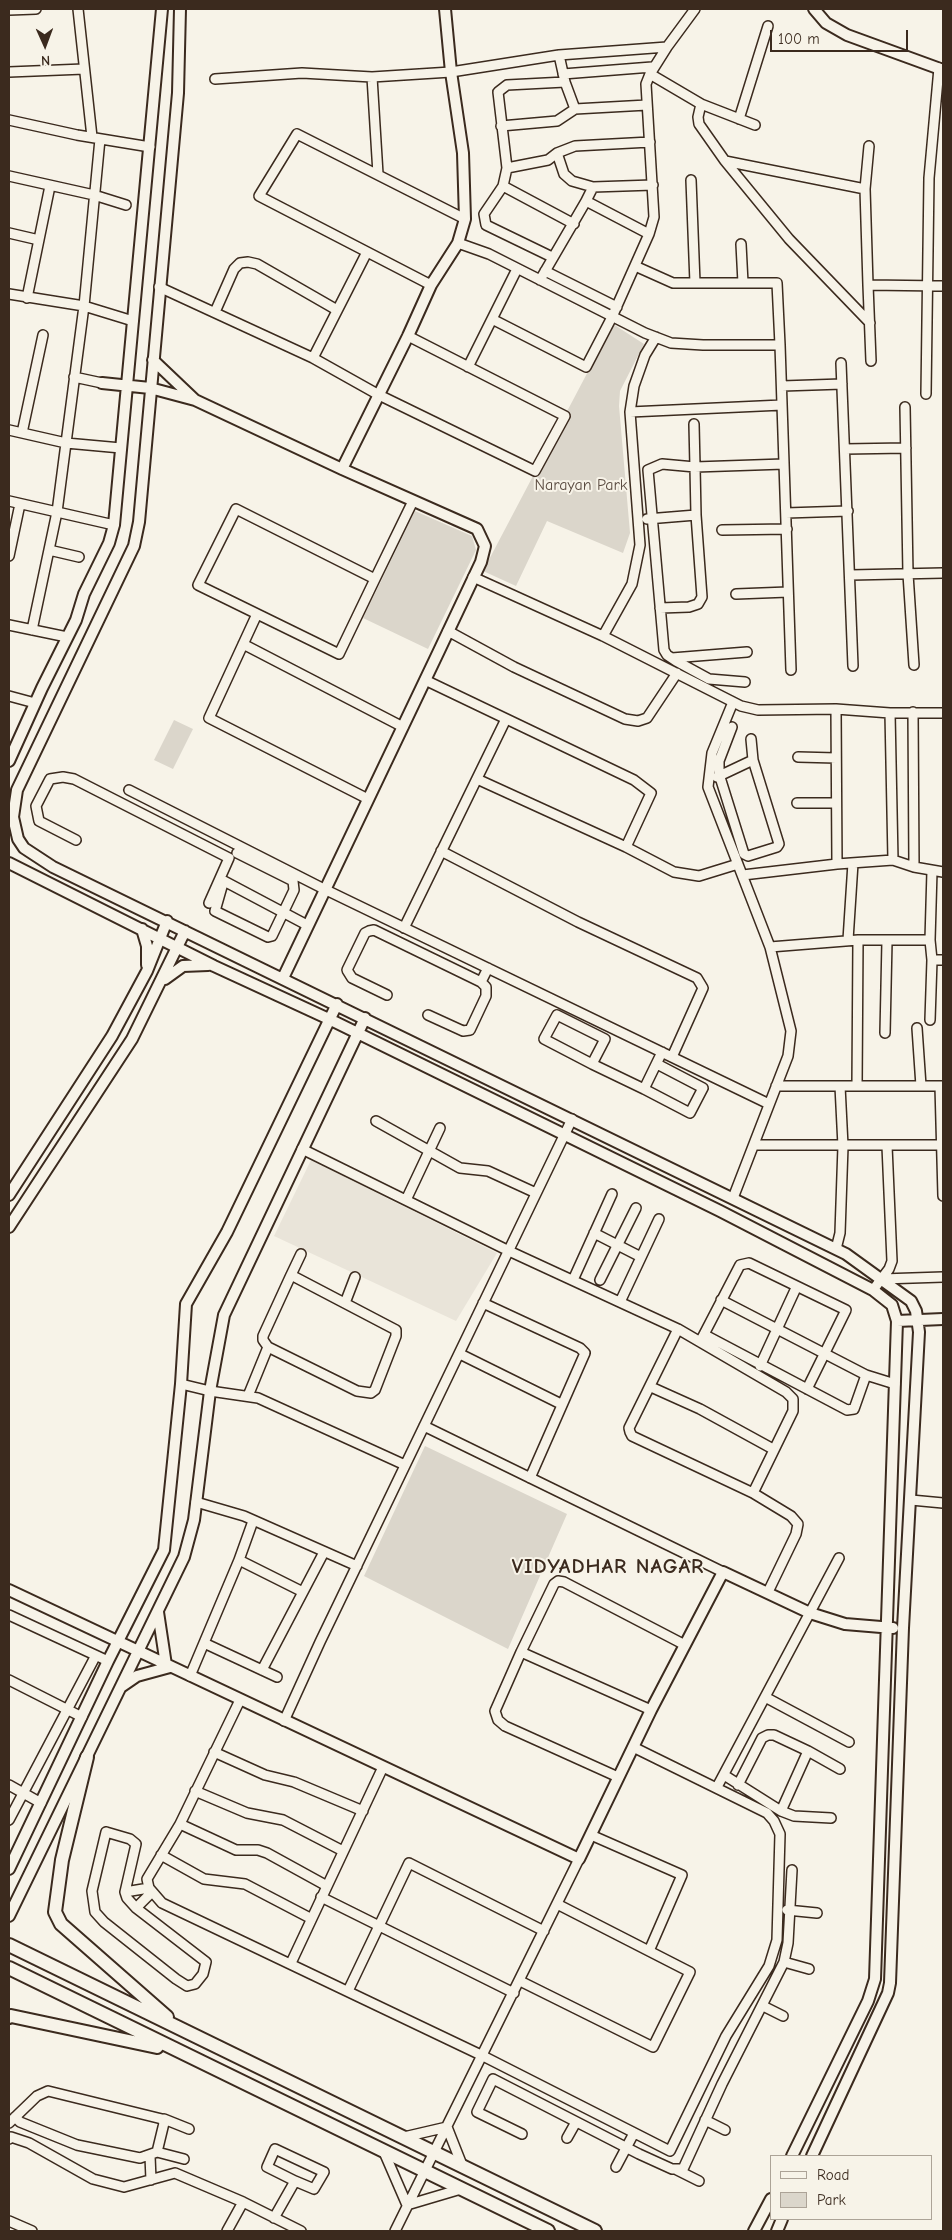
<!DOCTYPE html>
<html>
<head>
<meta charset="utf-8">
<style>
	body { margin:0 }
	#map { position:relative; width:952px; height:2240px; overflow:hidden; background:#f7f3e8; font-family:"Comic Neue",sans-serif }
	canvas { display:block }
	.frame { position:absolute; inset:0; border:10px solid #3b2a1e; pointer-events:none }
	.legend { position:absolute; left:770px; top:2155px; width:162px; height:65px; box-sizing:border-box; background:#f7f3e8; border:1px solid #aca397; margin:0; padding:6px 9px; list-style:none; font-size:15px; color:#3b2a1e }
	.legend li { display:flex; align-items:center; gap:10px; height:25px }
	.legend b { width:25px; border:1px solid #aca397 }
	.north { position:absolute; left:20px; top:20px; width:50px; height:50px; -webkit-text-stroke:4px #f7f3e8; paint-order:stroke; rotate:178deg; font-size:14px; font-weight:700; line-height:20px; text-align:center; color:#3b2a1e }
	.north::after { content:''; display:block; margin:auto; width:18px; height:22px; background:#3b2a1e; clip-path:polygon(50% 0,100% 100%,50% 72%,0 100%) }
	.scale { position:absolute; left:770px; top:30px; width:138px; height:22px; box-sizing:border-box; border:2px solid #3b2a1e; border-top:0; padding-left:6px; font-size:15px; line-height:18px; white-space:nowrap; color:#3b2a1e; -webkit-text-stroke:4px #f7f3e8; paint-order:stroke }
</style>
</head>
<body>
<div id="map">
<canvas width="952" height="2240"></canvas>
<div class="frame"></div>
<ul class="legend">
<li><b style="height:6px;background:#f7f3e8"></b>Road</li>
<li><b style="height:14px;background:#dbd6cb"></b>Park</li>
</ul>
<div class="north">N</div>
<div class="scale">100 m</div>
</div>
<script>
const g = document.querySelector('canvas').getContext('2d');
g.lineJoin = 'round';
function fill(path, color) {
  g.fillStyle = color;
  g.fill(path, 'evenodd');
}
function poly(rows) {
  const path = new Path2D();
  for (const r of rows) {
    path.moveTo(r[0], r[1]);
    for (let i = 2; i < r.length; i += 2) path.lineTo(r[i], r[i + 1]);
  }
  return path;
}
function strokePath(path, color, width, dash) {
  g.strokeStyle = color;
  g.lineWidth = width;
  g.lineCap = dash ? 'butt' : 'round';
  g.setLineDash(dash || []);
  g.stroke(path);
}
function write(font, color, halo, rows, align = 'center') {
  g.font = font + ' "Comic Neue",sans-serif';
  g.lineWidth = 4;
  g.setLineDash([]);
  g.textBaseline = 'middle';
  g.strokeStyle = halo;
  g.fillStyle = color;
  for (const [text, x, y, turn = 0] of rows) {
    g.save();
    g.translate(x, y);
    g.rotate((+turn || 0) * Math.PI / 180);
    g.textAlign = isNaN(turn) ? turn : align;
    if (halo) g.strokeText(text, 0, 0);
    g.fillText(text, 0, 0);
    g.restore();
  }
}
const built = poly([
	[311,1160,497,1253,456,1321,274,1236]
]);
const green = poly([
	[613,324,644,344,620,391,619,406,630,533,623,553,547,521,516,586,483,571],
	[415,511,472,536,476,550,428,649,363,618],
	[174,720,193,729,173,769,154,760],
	[425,1446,567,1514,508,1649,364,1576]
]);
const minor = poly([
	[78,9,92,137],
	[9,10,36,9],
	[667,47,650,74,701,104,698,117,699,124,725,161,865,189],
	[559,55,565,82,575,109],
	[9,72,84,69],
	[563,74,652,67],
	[372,77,378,174],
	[215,79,302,73,372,77,451,72,559,55,667,47,695,9],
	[701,104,755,125],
	[739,119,768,26],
	[9,120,77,135,150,147],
	[501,126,557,121,575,109,647,105],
	[869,146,865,189,868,285,943,286],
	[557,153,575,146,650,142],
	[725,161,789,239,870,323],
	[507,168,548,160,557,153,564,174,572,181,593,187],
	[9,176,94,195,126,205],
	[691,180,695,283],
	[503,186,507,168,498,92,507,85,565,82],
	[9,233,39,240],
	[649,234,586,201,593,187,653,185],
	[458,243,489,254,645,333,671,343,703,345,780,345,791,670],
	[741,244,743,283],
	[552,257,486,225,484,214,503,186,574,224],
	[635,266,673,283,777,283,780,345],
	[545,271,617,307],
	[540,280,586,201],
	[431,285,259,196,297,134,465,219],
	[868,285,871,361],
	[159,287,313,358,367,252],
	[9,294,84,306,133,321],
	[27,298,50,186],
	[215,312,234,269,240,263,248,262,257,264,337,310],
	[492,319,586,367,612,317,649,234,654,217,646,84,650,74],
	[313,358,379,395,535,471,565,416,408,336],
	[841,363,853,666],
	[468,367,517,269],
	[74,377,102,383],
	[782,386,842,384],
	[926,394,929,178,939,68],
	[905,407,908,574,914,665],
	[630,412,782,405],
	[694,424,695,467,662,464,648,470,664,650,667,655,676,661,709,679,745,682],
	[9,430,66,443,121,448],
	[22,433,43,335],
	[845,449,906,448],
	[9,501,114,525],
	[786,513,848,511],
	[696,515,695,467,784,464],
	[647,519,696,515,702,597,698,604,689,607,660,608],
	[722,530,787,529],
	[49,550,79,557],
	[9,556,20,504],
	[851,575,943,573],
	[473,577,603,636,741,706,758,710,836,709,890,713,943,713],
	[375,579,236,509,198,585,339,654,375,579,413,501],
	[736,594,788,592],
	[257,614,209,718,368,799],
	[9,625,67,637],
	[32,630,57,512,66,443,84,306,100,139],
	[448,631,514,667,625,719,638,721,647,718,677,673],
	[603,636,632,584,640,545,630,412,634,386,645,355,656,337],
	[243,644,403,727],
	[672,658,747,652],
	[425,680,634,780,651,793,626,847,477,779],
	[9,696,35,703],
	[836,709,837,864],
	[913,712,914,867],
	[890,713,893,860],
	[732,727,719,761,719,774,744,854,748,856,777,847,779,844,753,760,751,739],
	[798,757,836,758],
	[717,777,753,760],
	[129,790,324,889,769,1104],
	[797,803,836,803],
	[76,840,39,821,36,806,50,779,63,777,74,779,229,858,209,903],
	[626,847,674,872,699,876,738,864],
	[441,851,578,922,697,978,703,988,672,1057],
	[932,871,930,940,932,960,943,960],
	[743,875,837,864,893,860,914,867,943,872],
	[224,881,307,925],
	[223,883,215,911,268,937,272,936,294,890,293,881,237,853],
	[404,928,506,719],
	[848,940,853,863],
	[770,947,858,940,930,940],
	[387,995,352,978,347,970,365,933,369,931,374,930,481,982],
	[428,1015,463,1031,470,1030,486,996,486,987,481,982,488,968],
	[930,1020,932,960],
	[917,1028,921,1086],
	[885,1033,887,941],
	[592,1064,544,1039,557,1015,605,1039,592,1064,644,1089,662,1052],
	[776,1086,943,1086],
	[857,1086,858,940],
	[940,1086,943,1196],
	[644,1089,690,1113,703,1088,657,1064],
	[376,1121,460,1168,488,1171,536,1193],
	[754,1145,941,1145],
	[302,1149,509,1251,678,1329,786,1392,793,1399,793,1411,753,1493],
	[733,1198,788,1056,791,1031,770,947,708,787,712,753,733,702],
	[406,1200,440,1128],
	[594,1233,641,1257],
	[836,1249,840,1233,843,1146,840,1086],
	[291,1275,396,1330,396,1336,375,1390,371,1393,357,1391,268,1347,263,1340,263,1336,291,1275],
	[291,1275,301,1254],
	[882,1279,943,1277],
	[573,1280,612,1194],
	[600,1280,636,1208],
	[873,1290,889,1269,892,1261,887,1146],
	[721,1300,866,1375,895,1384],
	[620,1302,659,1219],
	[345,1303,355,1277],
	[483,1303,580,1348,585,1353,530,1478],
	[678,1329,629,1428,630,1432,632,1436,753,1493,791,1516,798,1524,796,1534,768,1592],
	[705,1335,847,1410,854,1409,866,1375],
	[700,1342,740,1265,749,1263,846,1310,807,1389],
	[460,1354,561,1404],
	[760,1366,796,1288],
	[181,1384,210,1391,258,1398,405,1465],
	[651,1387,700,1409,773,1449],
	[248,1396,268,1347],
	[424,1426,723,1572],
	[911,1500,943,1503],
	[196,1502,244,1516,357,1566],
	[239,1560,253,1521],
	[9,1615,108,1661],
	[204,1643,277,1677],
	[521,1652,554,1584,558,1581,564,1582,685,1645],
	[262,1670,324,1552],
	[190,1676,239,1560,303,1592],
	[9,1680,82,1717],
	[765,1697,849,1742],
	[240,1700,180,1824,147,1879,149,1888,162,1903,483,2056,670,2151,726,2036,769,1966,777,1940,780,1834,774,1821,767,1813,633,1747],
	[284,1721,320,1642,572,1119],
	[214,1752,265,1775,294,1782,363,1811],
	[724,1775,781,1811,794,1816,831,1818],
	[618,1777,505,1726,498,1720,495,1711,521,1652,651,1710],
	[9,1785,41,1803],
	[738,1785,762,1738,768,1735,774,1735,808,1751,840,1769],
	[717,1787,839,1558],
	[195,1791,247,1813,283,1820,343,1851],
	[781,1811,808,1751],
	[9,1820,95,1657],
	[180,1824,236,1850,258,1850,267,1853,327,1886],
	[106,1832,130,1839,136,1844,125,1892,127,1898,136,1908,206,1962,203,1974,195,1984,187,1986,176,1979,104,1922,95,1912,92,1891,106,1832],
	[591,1835,682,1875,649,1951],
	[161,1855,204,1879,245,1884,310,1918],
	[125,1892,149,1888],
	[321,1897,514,1993],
	[136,1908,152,1892],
	[787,1910,817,1913],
	[784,1962,809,1969],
	[291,1963,383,1767],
	[520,1981,653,2047,690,1972,557,1904],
	[348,1991,409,1863,544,1931],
	[763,2006,783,2016],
	[164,2119,189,2129],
	[705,2120,725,2130],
	[9,2123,37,2096,48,2091,162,2119,164,2123,157,2152,140,2158,77,2145,20,2122,15,2117],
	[522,2134,477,2112,493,2079,639,2154,672,2169,683,2169,722,2084,784,1962,788,1943,792,1870],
	[404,2137,447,2127,462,2165],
	[567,2138,576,2122],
	[9,2139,11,2137,29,2143,93,2179,124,2187,175,2173,243,2202],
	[157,2152,184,2159],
	[384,2152,407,2205,461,2189],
	[150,2156,151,2180],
	[616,2167,634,2133],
	[677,2170,699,2181],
	[274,2218,295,2181,314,2189,324,2172,275,2149,267,2167,295,2181],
	[9,2221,32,2231],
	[227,2231,243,2202,301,2231],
	[395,2231,579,1859]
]);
const tertiary = poly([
	[180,9,178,93,139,522,134,546,17,790,13,817,18,839,24,848,53,867,846,1254,911,1301,916,1311,919,1332,903,1628,890,1983,888,1993,812,2156],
	[814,9,826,23,847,35,943,70],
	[153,360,194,399],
	[102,383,150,388,195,400,342,469,477,529,485,546,481,562,438,653,283,978],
	[342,469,408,336,431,285,458,243,465,219,463,153,451,72,445,9],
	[9,761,42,688,76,620,84,594,109,543,114,525,162,9],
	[9,863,214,966,331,1020,720,1211,873,1290,892,1305,897,1321,875,1979,868,2001,792,2156],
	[142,929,147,946,147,965],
	[165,979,183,966,208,965],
	[9,1195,112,1036,147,971,167,921],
	[9,1227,132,1039,185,931],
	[897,1321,943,1319],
	[9,1590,579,1859,651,1710,723,1572,810,1613,845,1624,893,1628],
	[158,1612,166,1665],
	[121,1687,137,1676,170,1667],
	[9,1869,108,1661,164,1550,181,1384,186,1304,227,1232,337,1004],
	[9,1916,184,1557,194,1520,210,1391,224,1315,365,1018],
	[754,2231,771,2199],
	[777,2231,782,2219]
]);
const secondary = poly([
	[87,1757,62,1860,55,1912,61,1924,167,2017],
	[9,1945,595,2231],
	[9,1968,548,2231],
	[9,2017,11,2016,157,2047]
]);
const parkNames = [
	["Narayan Park",581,485]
];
const districtNames = [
	["VIDYADHAR NAGAR",608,1567]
];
fill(built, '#e9e4d9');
fill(green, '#dbd6cb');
strokePath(minor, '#3b2a1e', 12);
strokePath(tertiary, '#3b2a1e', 14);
strokePath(secondary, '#3b2a1e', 16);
strokePath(minor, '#f7f3e8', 9);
strokePath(tertiary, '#f7f3e8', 10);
strokePath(secondary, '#f7f3e8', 12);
write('16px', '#5b4c41', '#f7f3e8', parkNames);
g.letterSpacing = '1px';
write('bold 21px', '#3b2a1e', '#f7f3e8', districtNames);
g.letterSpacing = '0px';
</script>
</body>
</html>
